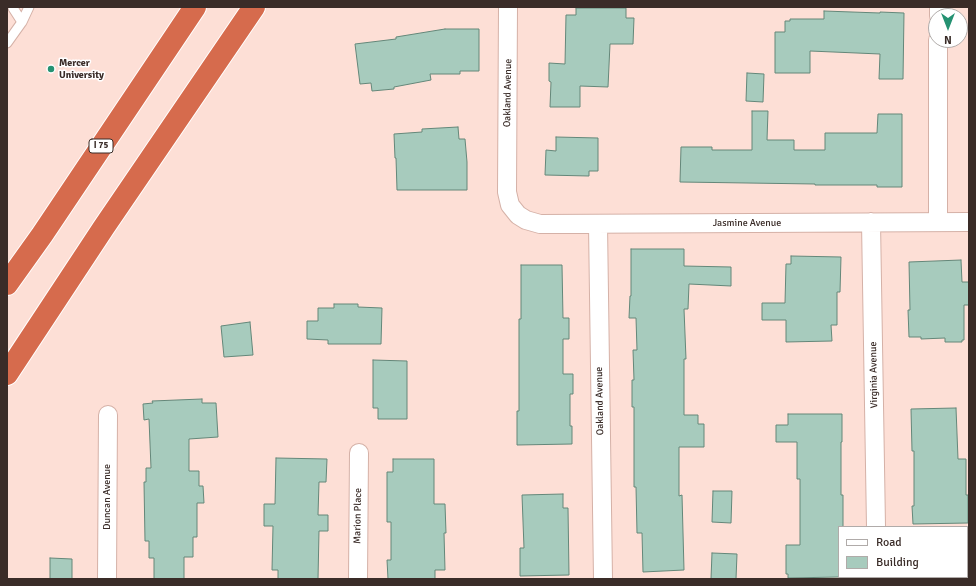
<!DOCTYPE html>
<html>
<head>
<meta charset="utf-8">
<style>
	body { margin:0 }
	#map { position:relative; width:976px; height:586px; overflow:hidden; background:#fddfd6; font-family:Signika,sans-serif }
	canvas { display:block }
	.frame { position:absolute; inset:0; border:8px solid #3a2c28; pointer-events:none }
	.legend { position:absolute; left:838px; top:526px; width:130px; height:52px; box-sizing:border-box; background:#fff; border:1px solid #b0aba9; margin:0; padding:5px 7px; list-style:none; font-size:12px; color:#3a2c28 }
	.legend li { display:flex; align-items:center; gap:8px; height:20px }
	.legend b { width:20px; border:1px solid #b0aba9 }
	.north { position:absolute; left:928px; top:8px; width:40px; height:40px; box-sizing:border-box; background:#fff; border:1px solid #b0aba9; border-radius:50%; rotate:180deg; font-size:11px; font-weight:700; line-height:16px; text-align:center; color:#3a2c28 }
	.north::after { content:''; display:block; margin:auto; width:14px; height:18px; background:#259272; clip-path:polygon(50% 0,100% 100%,50% 72%,0 100%) }
</style>
</head>
<body>
<div id="map">
<canvas width="976" height="586"></canvas>
<div class="frame"></div>
<ul class="legend">
<li><b style="height:5px;background:#fff"></b>Road</li>
<li><b style="height:11px;background:#a7cbbd"></b>Building</li>
</ul>
<div class="north">N</div>
</div>
<script>
const g = document.querySelector('canvas').getContext('2d');
g.lineJoin = 'round';
function fill(path, color) {
  g.fillStyle = color;
  g.fill(path, 'evenodd');
}
function poly(rows) {
  const path = new Path2D();
  for (const r of rows) {
    path.moveTo(r[0], r[1]);
    for (let i = 2; i < r.length; i += 2) path.lineTo(r[i], r[i + 1]);
  }
  return path;
}
function strokePath(path, color, width, dash) {
  g.strokeStyle = color;
  g.lineWidth = width;
  g.lineCap = dash ? 'butt' : 'round';
  g.setLineDash(dash || []);
  g.stroke(path);
}
function write(font, color, halo, rows, align = 'center') {
  g.font = font + ' Signika,sans-serif';
  g.lineWidth = 3;
  g.setLineDash([]);
  g.textBaseline = 'middle';
  g.strokeStyle = halo;
  g.fillStyle = color;
  for (const [text, x, y, turn = 0] of rows) {
    g.save();
    g.translate(x, y);
    g.rotate((+turn || 0) * Math.PI / 180);
    g.textAlign = isNaN(turn) ? turn : align;
    if (halo) g.strokeText(text, 0, 0);
    g.fillText(text, 0, 0);
    g.restore();
  }
}
const building = poly([
	[576,8,626,8,626,18,634,18,633,44,610,44,608,87,580,86,580,107,550,107,551,82,549,81,549,63,565,64,566,15,576,15,576,8],
	[824,11,880,13,880,12,904,13,903,79,879,79,880,54,810,51,810,73,775,73,775,32,785,32,785,21,790,21,790,19,824,19,824,11],
	[445,29,479,29,479,71,460,71,460,74,430,74,431,80,394,87,394,89,372,91,371,83,360,84,355,44,396,39,396,37,445,29],
	[747,73,764,74,763,102,746,101,747,73],
	[752,111,768,111,767,140,794,140,794,150,825,150,825,133,877,133,878,114,902,114,902,187,877,187,877,185,815,185,815,184,680,182,681,147,712,147,712,150,752,150,752,111],
	[458,127,459,139,465,139,467,162,467,190,397,190,396,158,395,158,394,134,422,132,422,129,458,127],
	[556,137,598,138,598,171,589,171,589,176,545,175,546,150,556,151,556,137],
	[631,249,684,249,684,266,731,267,731,286,689,284,688,309,684,309,686,359,684,359,684,415,698,415,698,424,704,424,704,447,679,447,679,496,682,495,684,570,643,572,642,533,637,533,636,487,634,487,634,407,632,407,632,380,634,380,633,350,637,350,636,318,629,318,630,296,631,296,631,249],
	[791,256,841,257,840,292,837,292,837,325,831,325,832,341,786,342,786,320,762,320,762,303,785,303,786,264,791,264,791,256],
	[961,260,962,282,969,282,969,305,964,305,964,340,962,340,962,342,945,342,945,338,921,339,921,337,909,337,908,310,910,310,909,262,961,260],
	[521,265,562,265,563,318,569,318,569,339,563,339,563,374,573,374,573,394,570,394,570,426,572,426,572,444,517,445,517,411,519,411,519,319,521,319,521,265],
	[334,304,358,304,358,307,382,308,381,344,328,344,328,340,307,339,307,321,318,321,318,308,334,308,334,304],
	[250,322,253,355,224,357,221,326,250,322],
	[373,360,407,361,407,419,378,419,378,408,373,408,373,360],
	[202,399,202,403,216,403,218,437,189,439,189,471,199,471,199,486,203,486,204,503,197,503,197,537,193,537,193,557,184,557,184,579,154,579,154,558,149,558,149,541,145,541,144,482,146,482,146,468,151,468,149,419,144,420,143,404,153,403,152,401,202,399],
	[956,408,958,459,966,459,966,495,968,495,968,523,913,524,912,506,914,506,914,451,912,451,911,409,956,408],
	[788,414,842,414,842,442,841,442,841,495,843,495,843,527,839,527,839,577,788,578,788,574,786,574,786,545,800,545,800,479,797,479,797,442,776,442,776,425,788,425,788,414],
	[276,458,327,459,326,482,319,482,318,515,328,515,328,531,319,531,318,579,278,579,278,570,272,570,273,526,264,526,264,504,275,504,276,458],
	[393,459,434,459,434,504,445,504,446,533,444,533,445,570,435,570,435,579,388,579,387,560,391,560,391,522,387,522,387,472,393,472,393,459],
	[713,491,732,491,731,523,712,522,713,491],
	[563,494,563,508,568,508,569,575,520,576,520,548,524,548,522,495,563,494],
	[712,553,737,554,736,579,711,579,712,553],
	[50,558,72,559,72,579,50,579,50,558]
]);
const service = poly([
	[22,22,29,7],
	[7,43,22,22,13,8]
]);
const minor = poly([
	[508,7,507,192,510,205,518,215,526,220,540,224,969,222],
	[939,16,939,7],
	[871,222,876,527],
	[938,222,938,40],
	[598,224,603,579],
	[877,577,877,579],
	[107,579,108,415],
	[358,579,359,453]
]);
const motorway = poly([
	[7,284,42,235,195,7],
	[7,374,104,227,254,7]
]);
const markers = [
	[51,69,4,"#259272"]
];
const shields = [
	[101,146,24]
];
const shieldNames = [
	["I 75",101,146]
];
const poiNames = [
	["Mercer",59,63],
	["University",59,75]
];
const streetNames = [
	["Oakland Avenue",508,93,-89],
	["Jasmine Avenue",747,223],
	["Virginia Avenue",874,375,-91],
	["Oakland Avenue",600,401,-91],
	["Duncan Avenue",107,497,-90],
	["Marion Place",358,516,-89]
];
fill(building, '#a7cbbd');
strokePath(building, '#648779', 1);
strokePath(service, '#d5b1a7', 11);
strokePath(minor, '#d5b1a7', 20);
strokePath(motorway, '#fff', 24);
strokePath(service, '#fff', 9);
strokePath(minor, '#fff', 18);
strokePath(motorway, '#d66b4d', 22);
for (const [x, y, r, color] of markers) {
  const dot = new Path2D();
  dot.arc(x, y, r, 0, 2 * Math.PI);
  g.fillStyle = color;
  g.fill(dot);
  strokePath(dot, '#fff', 1.5);
}
for (const [x, y, w] of shields) {
  const box = new Path2D();
  box.roundRect(x - w / 2, y - 7, w, 14, 3);
  g.fillStyle = '#fff';
  g.fill(box);
  strokePath(box, '#3a2c28', 1);
}
write('bold 9px', '#3a2c28', null, shieldNames);
write('bold 10px', '#3a2c28', '#fff', poiNames, 'left');
write('10px', '#3a2c28', '#fff', streetNames);
</script>
</body>
</html>
